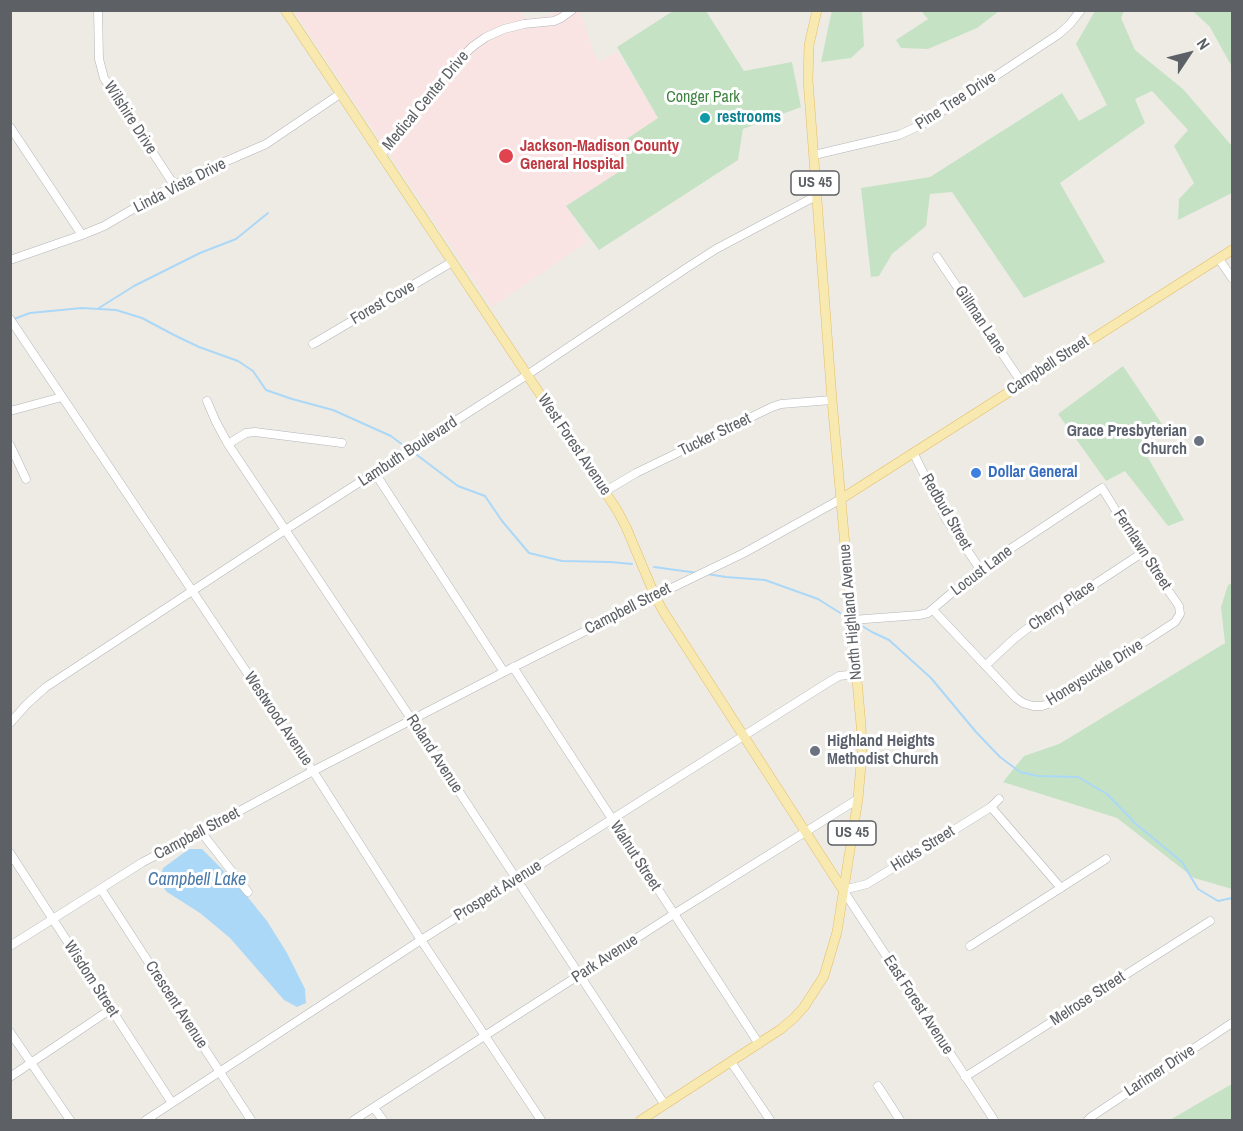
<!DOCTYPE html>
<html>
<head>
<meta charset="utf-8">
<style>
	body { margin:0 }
	#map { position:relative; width:1243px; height:1131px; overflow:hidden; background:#eeebe5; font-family:"Archivo Narrow",sans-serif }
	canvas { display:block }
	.frame { position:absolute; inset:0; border:12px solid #5d6064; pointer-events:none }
	.north { position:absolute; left:1159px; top:24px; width:60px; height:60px; -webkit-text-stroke:4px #fff; paint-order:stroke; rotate:55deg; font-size:16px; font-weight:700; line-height:24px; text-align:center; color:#5d6064 }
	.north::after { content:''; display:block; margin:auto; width:21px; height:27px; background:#5d6064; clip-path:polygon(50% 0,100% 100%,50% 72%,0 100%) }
</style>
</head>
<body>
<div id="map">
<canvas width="1243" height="1131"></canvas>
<div class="frame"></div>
<div class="north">N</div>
</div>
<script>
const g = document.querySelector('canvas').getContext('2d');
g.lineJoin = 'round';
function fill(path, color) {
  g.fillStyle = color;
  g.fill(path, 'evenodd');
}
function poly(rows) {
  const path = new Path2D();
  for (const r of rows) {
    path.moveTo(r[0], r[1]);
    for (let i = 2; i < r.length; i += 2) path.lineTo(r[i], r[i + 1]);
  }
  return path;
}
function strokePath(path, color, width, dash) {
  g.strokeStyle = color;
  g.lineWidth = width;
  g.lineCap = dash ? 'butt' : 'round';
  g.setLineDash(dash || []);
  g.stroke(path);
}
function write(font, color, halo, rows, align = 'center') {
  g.font = font + ' "Archivo Narrow",sans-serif';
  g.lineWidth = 6;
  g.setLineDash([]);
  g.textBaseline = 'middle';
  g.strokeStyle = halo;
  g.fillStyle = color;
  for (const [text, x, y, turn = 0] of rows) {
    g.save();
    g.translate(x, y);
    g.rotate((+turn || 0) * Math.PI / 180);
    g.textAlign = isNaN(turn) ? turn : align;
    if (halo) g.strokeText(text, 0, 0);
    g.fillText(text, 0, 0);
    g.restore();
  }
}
const medical = poly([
	[520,10,526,18,536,18,549,15,558,11,580,11,594,53,599,62,617,52,659,118,617,146,628,166,567,206,587,242,492,307,294,11]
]);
const green = poly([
	[832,10,862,11,864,46,851,58,821,62],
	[673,11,706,11,744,71,792,62,801,107,743,129,738,160,599,250,566,206,628,166,616,146,658,118,617,47],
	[921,11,999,11,977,28,928,49,901,48,896,40,928,19],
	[1095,11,1124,11,1121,18,1135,50,1183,89,1232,146,1232,193,1178,220,1179,199,1194,183,1174,146,1188,130,1152,91,1135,99,1145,123,1060,183,1105,262,1024,298,952,192,930,194,926,226,892,254,879,276,871,277,861,188,930,177,1062,93,1079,121,1107,105,1076,44],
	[1193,11,1232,11,1232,67,1210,27],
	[1123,366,1164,427,1143,449,1184,520,1168,526,1125,471,1106,481,1058,414],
	[1232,583,1232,889,1194,878,1117,818,1003,782,1024,756,1059,744,1225,643,1221,607,1228,585],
	[1232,1084,1232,1120,1170,1120,1209,1097]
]);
const water = poly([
	[189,849,202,849,238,885,267,921,287,953,305,989,306,1003,297,1007,284,1000,230,938,200,913,167,892,159,882,163,868]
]);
const stream = poly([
	[99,308,134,286,200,253,236,239,268,213],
	[14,319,30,313,82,308,116,310,142,318,174,335,199,347,238,361,253,371,266,390,292,399,333,410,391,436,408,449],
	[413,452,458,486,485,496,502,521,529,553,562,561,610,562,632,564],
	[654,567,698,573],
	[707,574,726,577,765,580,818,599,845,616],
	[859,624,872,632,889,640,931,678,976,732,1000,757,1020,772,1038,776,1078,777,1107,794,1136,824,1182,862,1198,889,1218,901,1232,898]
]);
const minor = poly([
	[98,10,99,59,104,78,174,185],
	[10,127,82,235],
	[381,155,452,67,472,47,486,37,504,29,524,24,554,21,561,18,572,10],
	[814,155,899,135,923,124,1059,34,1070,24,1081,10],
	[937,257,1022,383],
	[1219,259,1232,278],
	[10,260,82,235,104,226,174,185,199,173,266,144,340,94],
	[10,319,313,771,421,940,541,1120],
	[313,344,452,262],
	[207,401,216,422,228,444,412,720,665,1105],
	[10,411,62,397],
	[228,444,246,433,255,432,342,443],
	[10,445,26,479],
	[914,454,946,519,980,569],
	[375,473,504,672],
	[604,492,636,473,772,407,781,404,832,400],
	[852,620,919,615,928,613,980,569,1102,488,1142,553,1179,606,1180,614,1175,622,1051,703,1042,706,1033,706,1023,703,1016,698,933,610],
	[986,665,1015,638,1028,628,1142,553],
	[513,667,759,1044],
	[10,723,27,704,46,687,285,530,527,375,685,269,716,249,816,196],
	[991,807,1061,888],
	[201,832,248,892],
	[10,853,172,1103],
	[101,889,251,1120],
	[10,946,143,862,201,832,313,771,504,672,655,596,744,553,841,499],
	[970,946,1106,859],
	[10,1032,70,1120],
	[731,1062,770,1120],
	[10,1077,111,1009],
	[965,1077,1210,921],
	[878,1086,900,1120],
	[374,1108,383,1120],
	[146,1120,421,940,824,685,839,676,856,674],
	[354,1120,674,914,858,799],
	[994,1120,843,890,867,884,991,807,999,799],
	[1088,1120,1091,1117,1232,1023]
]);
const major = poly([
	[285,10,617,510,626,527,655,596,663,611,843,890],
	[841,499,1232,250],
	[641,1120,781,1029,794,1018,804,1007,824,976,837,932,858,799,862,753,861,725,832,400,808,80,809,45,817,10]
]);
const markers = [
	[705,118,6,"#0f9aa8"],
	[506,156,8,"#e0444e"],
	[1199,441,6,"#6b7280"],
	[976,473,6,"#3f7fe0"],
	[815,751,6,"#6b7280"]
];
const shields = [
	[815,183,48],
	[852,833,48]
];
const shieldNames = [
	["US 45",815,183],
	["US 45",852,833]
];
const parkNames = [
	["Conger Park",703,98]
];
const streetNames = [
	["Medical Center Drive",426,101,-50],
	["Pine Tree Drive",956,101,-33],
	["Wilshire Drive",130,118,57],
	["Linda Vista Drive",180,186,-27],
	["Forest Cove",383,303,-30],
	["Gillman Lane",980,320,56],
	["Campbell Street",1048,366,-33],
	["Tucker Street",715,435,-26],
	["West Forest Avenue",574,445,56],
	["Lambuth Boulevard",408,452,-33],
	["Redbud Street",946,512,60],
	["Fernlawn Street",1142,550,57],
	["Locust Lane",982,571,-37],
	["Cherry Place",1062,606,-34],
	["Campbell Street",628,609,-27],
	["North Highland Avenue",851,612,-95],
	["Honeysuckle Drive",1095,673,-32],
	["Westwood Avenue",278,719,56],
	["Roland Avenue",434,754,57],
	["Campbell Street",197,834,-28],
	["Hicks Street",923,849,-32],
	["Walnut Street",635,856,57],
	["Prospect Avenue",498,891,-32],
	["Park Avenue",605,959,-33],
	["Wisdom Street",91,979,57],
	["Melrose Street",1088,999,-33],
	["Crescent Avenue",176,1005,57],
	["East Forest Avenue",918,1005,57],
	["Larimer Drive",1160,1071,-33]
];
const cultureNames = [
	["restrooms",717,118]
];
const healthNames = [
	["Jackson-Madison County",520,147],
	["General Hospital",520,165]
];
const worshipNames = [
	["Grace Presbyterian",1187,432],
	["Church",1187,450],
	["Highland Heights",827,742,"left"],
	["Methodist Church",827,760,"left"]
];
const shopNames = [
	["Dollar General",988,473]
];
const waterNames = [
	["Campbell Lake",197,880]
];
fill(medical, '#f9e4e3');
fill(green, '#c5e3c4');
fill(water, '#acd8f7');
strokePath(stream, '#acd8f7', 2);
strokePath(minor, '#b2b5b8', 9);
strokePath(major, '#e4bd68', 10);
strokePath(minor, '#fff', 8);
strokePath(major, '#f7e9b0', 9);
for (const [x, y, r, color] of markers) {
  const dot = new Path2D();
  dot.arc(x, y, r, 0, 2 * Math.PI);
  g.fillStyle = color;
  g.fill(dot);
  strokePath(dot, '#fff', 2);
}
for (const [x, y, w] of shields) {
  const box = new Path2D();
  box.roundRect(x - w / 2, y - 12, w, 24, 4.5);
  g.fillStyle = '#fff';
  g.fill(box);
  strokePath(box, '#5d6064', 1.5);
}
write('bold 15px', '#5d6064', null, shieldNames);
write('16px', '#3e823f', '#fff', parkNames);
write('16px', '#5d6064', '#fff', streetNames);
write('bold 16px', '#0d838f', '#fff', cultureNames, 'left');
write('bold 16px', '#be3a42', '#fff', healthNames, 'left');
write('bold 16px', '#5b616d', '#fff', worshipNames, 'right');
write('bold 16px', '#366cbe', '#fff', shopNames, 'left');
write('italic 18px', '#4b7aa7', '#fff', waterNames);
</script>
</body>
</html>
